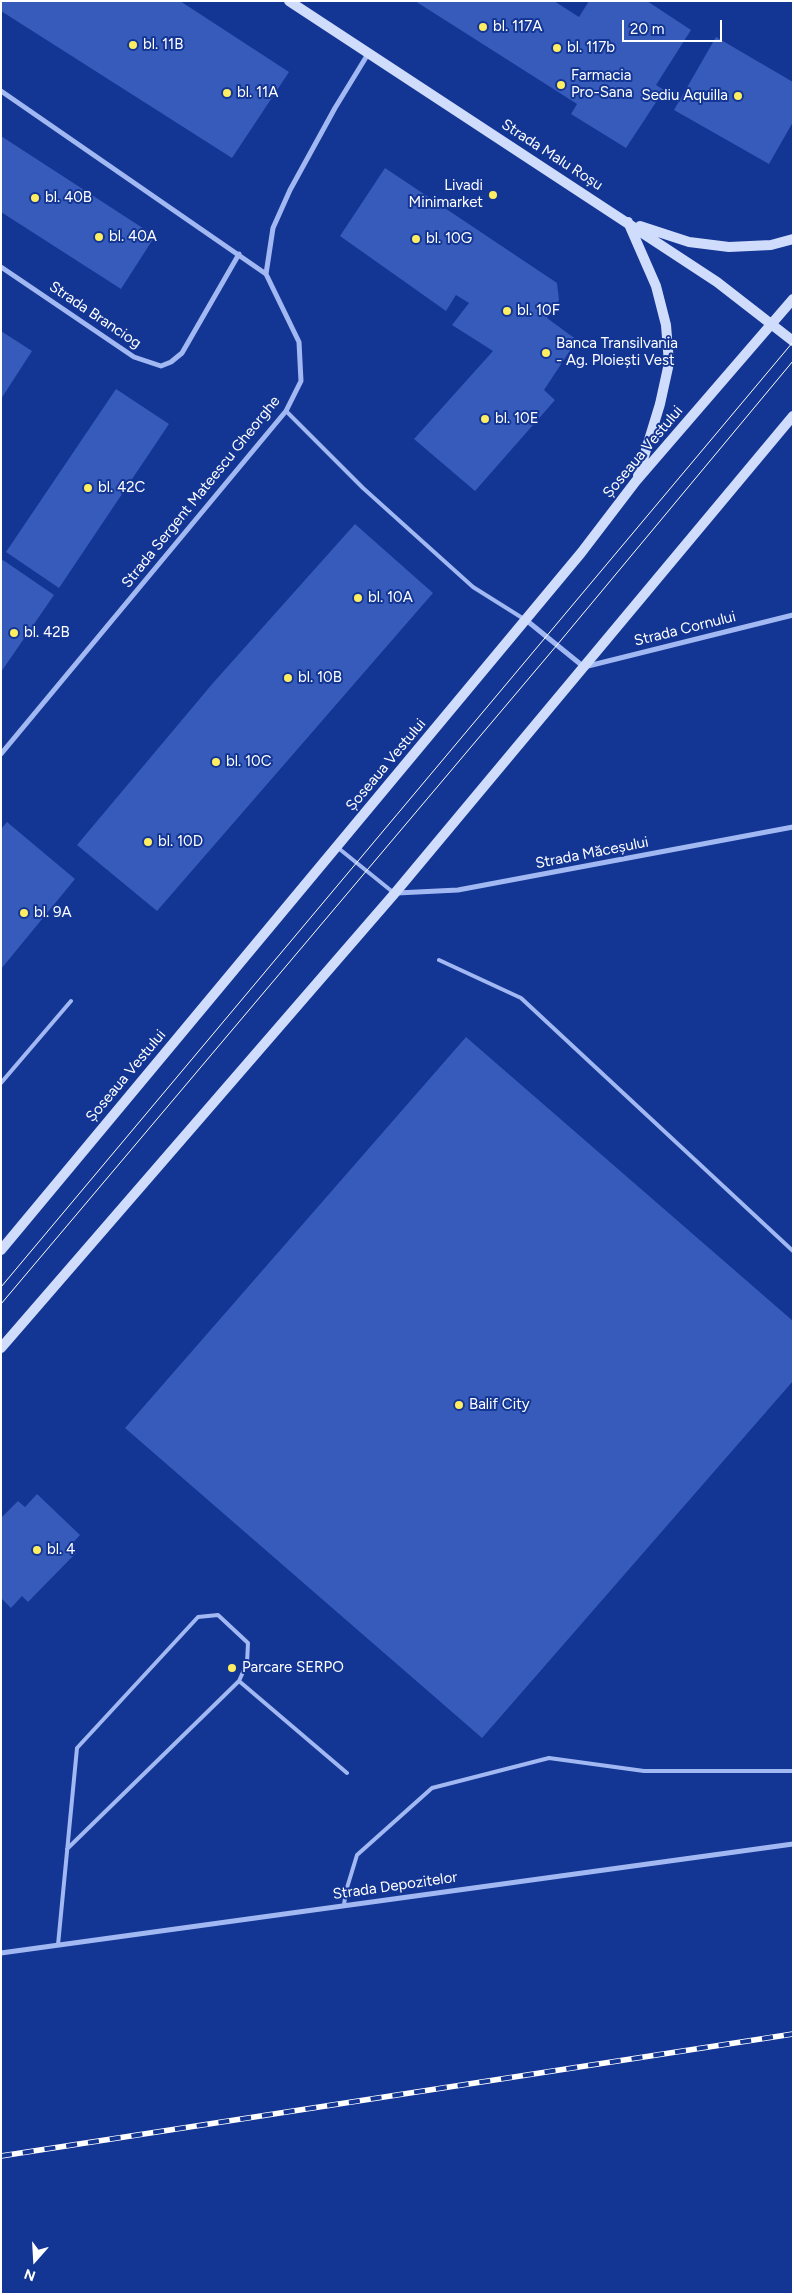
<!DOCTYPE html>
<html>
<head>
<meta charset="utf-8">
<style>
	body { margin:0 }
	#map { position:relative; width:794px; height:2295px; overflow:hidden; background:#133593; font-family:Figtree,sans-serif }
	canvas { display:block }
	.frame { position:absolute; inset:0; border:2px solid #fff; pointer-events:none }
	.north { position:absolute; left:10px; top:2235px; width:50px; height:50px; -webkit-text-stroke:4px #133593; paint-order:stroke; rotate:199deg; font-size:14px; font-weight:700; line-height:20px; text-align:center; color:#fff }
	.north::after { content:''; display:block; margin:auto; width:18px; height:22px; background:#fff; clip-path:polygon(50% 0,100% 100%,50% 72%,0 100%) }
	.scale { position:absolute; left:622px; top:20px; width:100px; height:22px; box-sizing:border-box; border:2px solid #fff; border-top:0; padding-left:6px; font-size:15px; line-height:18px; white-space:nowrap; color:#fff; -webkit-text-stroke:4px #133593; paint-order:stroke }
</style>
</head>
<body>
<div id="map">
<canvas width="794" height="2295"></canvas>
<div class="frame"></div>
<div class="north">N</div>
<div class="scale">20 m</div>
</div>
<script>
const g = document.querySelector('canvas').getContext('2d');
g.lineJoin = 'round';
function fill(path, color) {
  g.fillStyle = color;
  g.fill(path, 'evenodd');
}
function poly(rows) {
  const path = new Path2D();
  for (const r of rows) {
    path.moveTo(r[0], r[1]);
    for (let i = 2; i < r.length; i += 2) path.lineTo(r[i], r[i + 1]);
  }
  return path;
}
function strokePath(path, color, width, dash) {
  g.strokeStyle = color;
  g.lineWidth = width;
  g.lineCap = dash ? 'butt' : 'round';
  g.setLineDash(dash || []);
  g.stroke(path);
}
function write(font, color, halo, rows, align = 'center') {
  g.font = font + ' Figtree,sans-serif';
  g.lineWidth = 4;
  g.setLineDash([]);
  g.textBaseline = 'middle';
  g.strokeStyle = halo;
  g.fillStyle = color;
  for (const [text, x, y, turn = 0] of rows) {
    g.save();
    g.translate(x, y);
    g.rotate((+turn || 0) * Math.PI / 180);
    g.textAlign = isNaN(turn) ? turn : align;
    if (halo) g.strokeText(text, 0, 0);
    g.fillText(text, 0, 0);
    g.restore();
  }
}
const building = poly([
	[1,1,180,1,289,72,232,158,1,11],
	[415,1,554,1,579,17,589,1,647,1,691,30,656,85,664,90,626,148,571,114,577,104],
	[716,37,793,82,793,122,769,164,674,110],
	[1,136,155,236,121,289,1,212],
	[385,168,557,283,559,300,547,318,577,340,544,390,555,400,475,491,414,439,493,351,452,325,469,303,456,295,446,311,340,236],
	[1,331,32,351,1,399],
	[116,389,169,424,59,588,6,552],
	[355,524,433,593,157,911,77,845,213,683],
	[3,560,54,595,1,672,1,562],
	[7,822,75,879,1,969,1,829],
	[466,1037,793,1321,793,1381,482,1738,125,1428],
	[37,1494,80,1535,69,1547,76,1553,28,1602,22,1596,11,1608,1,1598,1,1518,18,1501,25,1507]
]);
const lane = poly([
	[286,411,363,488,473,587,524,619],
	[337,847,394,893],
	[439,960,521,998,793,1251],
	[1,1083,71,1001],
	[67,1849,239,1681,347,1773],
	[344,1905,346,1891,357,1855,432,1788,549,1758,644,1771,793,1771],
	[58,1945,77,1748,198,1617,218,1615,248,1643,247,1663,239,1681]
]);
const street = poly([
	[1,91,266,274],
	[1,267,134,357,161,366,171,362,182,353,239,254],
	[526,620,584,667,793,615],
	[1,754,286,411,301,381,299,342,266,274,273,228,290,190,335,108,368,54],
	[397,893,458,890,793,827],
	[1,1953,793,1844]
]);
const secondary = poly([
	[289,1,717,282,793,341],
	[628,222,656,286,666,325,669,363,660,404,638,476],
	[640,226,689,242,729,247,771,245,793,239],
	[1,1250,581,553,636,481,793,299],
	[1,1348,395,893,793,416]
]);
const tram = poly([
	[1,1287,793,342],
	[1,1304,557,645,793,361]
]);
const rail = poly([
	[1,2156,793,2034]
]);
const markers = [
	[483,27,5,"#ffed62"],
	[133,45,5,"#ffed62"],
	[557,48,5,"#ffed62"],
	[561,85,5,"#ffed62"],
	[227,93,5,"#ffed62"],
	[738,96,5,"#ffed62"],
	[493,195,5,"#ffed62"],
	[35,198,5,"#ffed62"],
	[99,237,5,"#ffed62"],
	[416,239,5,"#ffed62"],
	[507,311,5,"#ffed62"],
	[546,353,5,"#ffed62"],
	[485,419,5,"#ffed62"],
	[88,488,5,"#ffed62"],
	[358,598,5,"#ffed62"],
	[14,633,5,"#ffed62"],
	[288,678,5,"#ffed62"],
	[216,762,5,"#ffed62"],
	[148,842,5,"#ffed62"],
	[24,913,5,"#ffed62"],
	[459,1405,5,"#ffed62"],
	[37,1550,5,"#ffed62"],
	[232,1668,5,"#ffed62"]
];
const poiNames = [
	["bl. 117A",493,27],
	["bl. 11B",143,45],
	["bl. 117b",567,48],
	["Farmacia",571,76],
	["Pro-Sana",571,93],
	["bl. 11A",237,93],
	["Sediu Aquilla",728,96,"right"],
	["Livadi",483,186,"right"],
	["Minimarket",483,203,"right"],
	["bl. 40B",45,198],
	["bl. 40A",109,237],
	["bl. 10G",426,239],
	["bl. 10F",517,311],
	["Banca Transilvania",556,344],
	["- Ag. Ploiești Vest",556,361],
	["bl. 10E",495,419],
	["bl. 42C",98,488],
	["bl. 10A",368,598],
	["bl. 42B",24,633],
	["bl. 10B",298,678],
	["bl. 10C",226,762],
	["bl. 10D",158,842],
	["bl. 9A",34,913],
	["Balif City",469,1405],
	["bl. 4",47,1550],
	["Parcare SERPO",242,1668]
];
const streetNames = [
	["Strada Malu Roșu",552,155,33],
	["Strada Branciog",95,315,34],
	["Șoseaua Vestului",643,452,-50],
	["Strada Sergent Mateescu Gheorghe",201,492,-51],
	["Strada Cornului",685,629,-14],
	["Șoseaua Vestului",386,765,-50],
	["Strada Măceșului",592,853,-11],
	["Șoseaua Vestului",126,1076,-50],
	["Strada Depozitelor",395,1886,-8]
];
fill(building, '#375bba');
strokePath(lane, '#a1b8f2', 4);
strokePath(street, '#a1b8f2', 5);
strokePath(secondary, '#d0dcfc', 10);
strokePath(tram, '#fff', 1);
strokePath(rail, '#fff', 5.5);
strokePath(rail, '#133593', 4, [11]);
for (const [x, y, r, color] of markers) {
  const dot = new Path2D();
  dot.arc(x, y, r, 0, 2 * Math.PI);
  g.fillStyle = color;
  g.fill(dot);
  strokePath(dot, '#133593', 2);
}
write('15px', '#fff', '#133593', poiNames, 'left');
write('15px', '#fff', '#133593', streetNames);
</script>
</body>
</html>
